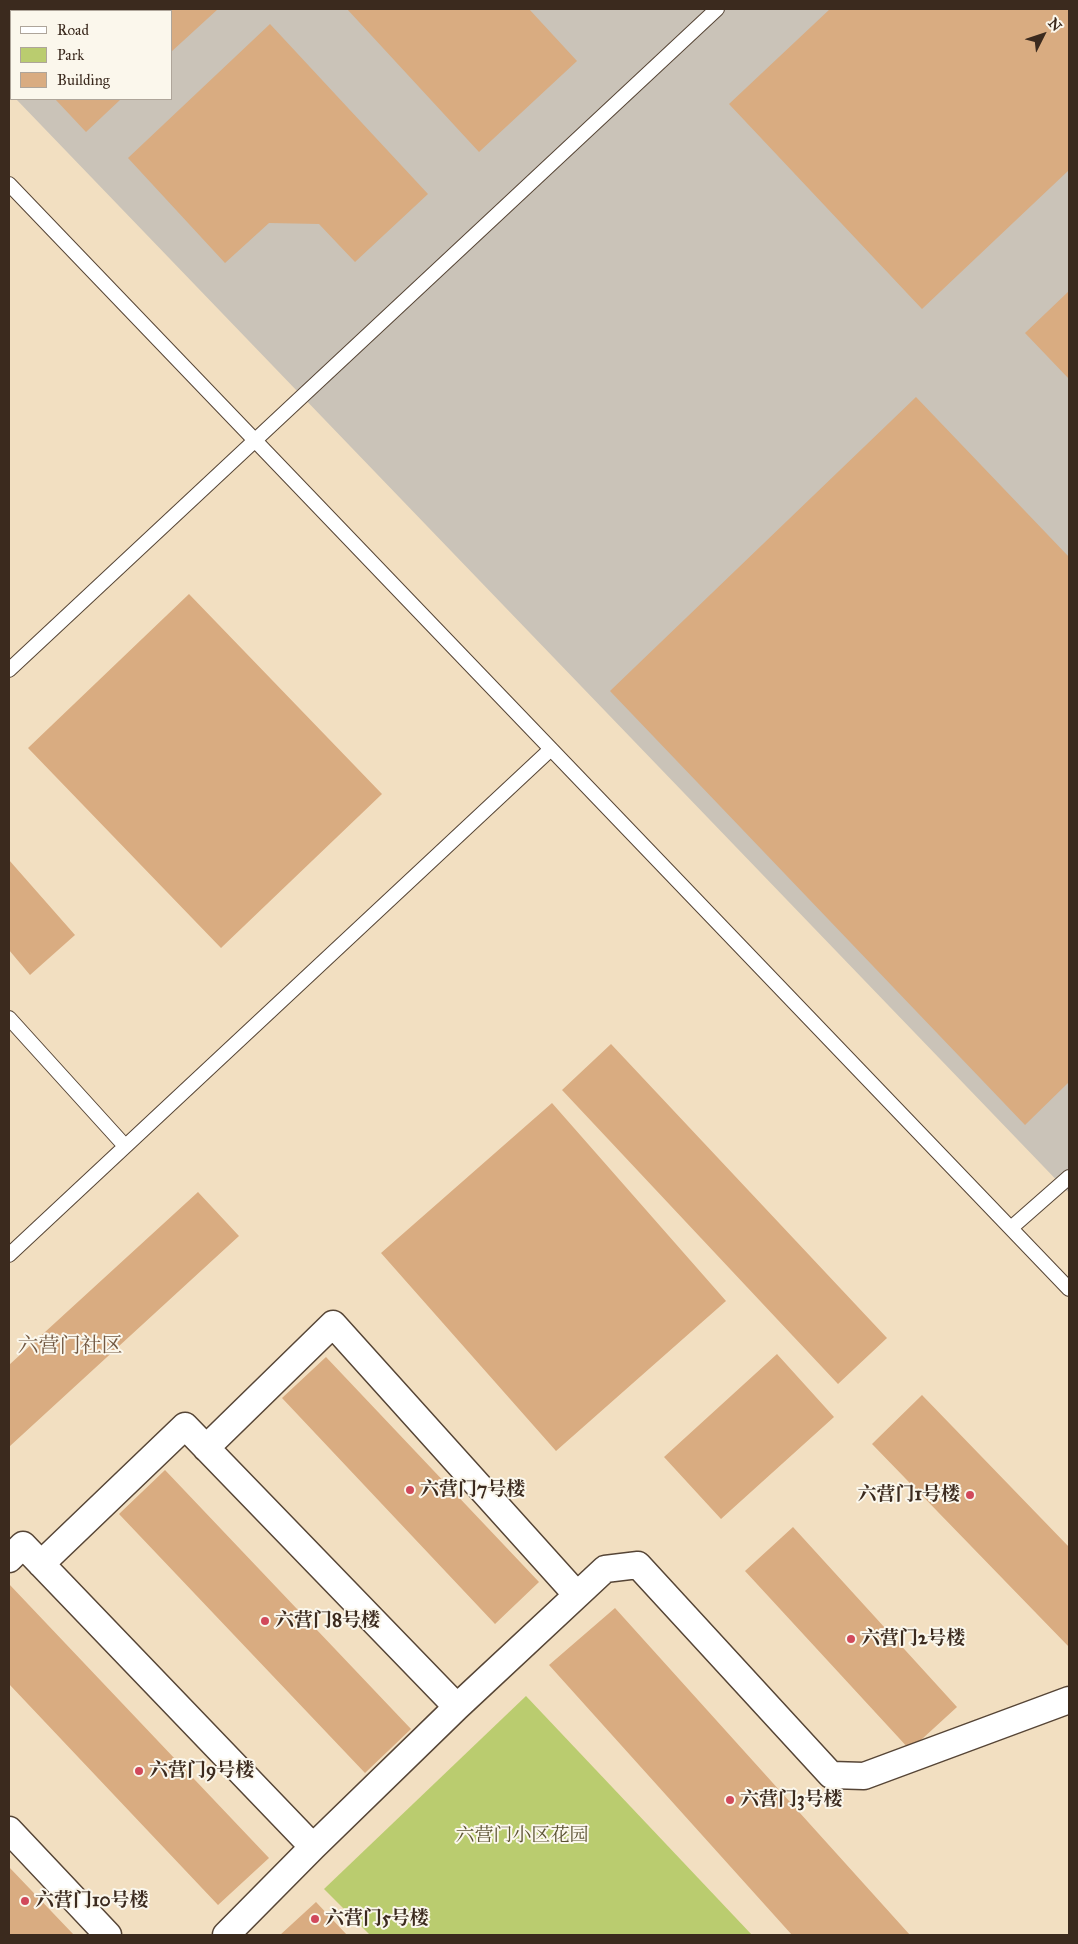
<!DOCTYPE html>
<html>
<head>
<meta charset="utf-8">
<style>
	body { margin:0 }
	#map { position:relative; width:1078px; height:1944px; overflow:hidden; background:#f2dfc1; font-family:"IM FELL Great Primer",serif }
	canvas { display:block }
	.frame { position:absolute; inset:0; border:10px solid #3b2a1e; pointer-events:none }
	.legend { position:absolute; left:10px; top:10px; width:162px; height:90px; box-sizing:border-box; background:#fbf7ec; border:1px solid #aea59a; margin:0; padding:6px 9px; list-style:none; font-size:15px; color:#3b2a1e }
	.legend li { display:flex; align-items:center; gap:10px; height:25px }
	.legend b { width:25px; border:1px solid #aea59a }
	.north { position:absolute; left:1018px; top:10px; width:50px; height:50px; -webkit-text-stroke:4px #fbf7ec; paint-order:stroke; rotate:49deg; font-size:14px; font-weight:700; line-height:20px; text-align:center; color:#3b2a1e }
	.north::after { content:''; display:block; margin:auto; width:18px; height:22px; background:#3b2a1e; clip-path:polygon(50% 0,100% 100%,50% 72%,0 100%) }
</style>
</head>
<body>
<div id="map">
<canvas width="1078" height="1944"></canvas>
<div class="frame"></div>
<ul class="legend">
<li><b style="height:6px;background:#fff"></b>Road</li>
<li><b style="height:14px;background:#bacc6f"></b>Park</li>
<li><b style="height:14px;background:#d9ac81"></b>Building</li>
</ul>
<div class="north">N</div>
</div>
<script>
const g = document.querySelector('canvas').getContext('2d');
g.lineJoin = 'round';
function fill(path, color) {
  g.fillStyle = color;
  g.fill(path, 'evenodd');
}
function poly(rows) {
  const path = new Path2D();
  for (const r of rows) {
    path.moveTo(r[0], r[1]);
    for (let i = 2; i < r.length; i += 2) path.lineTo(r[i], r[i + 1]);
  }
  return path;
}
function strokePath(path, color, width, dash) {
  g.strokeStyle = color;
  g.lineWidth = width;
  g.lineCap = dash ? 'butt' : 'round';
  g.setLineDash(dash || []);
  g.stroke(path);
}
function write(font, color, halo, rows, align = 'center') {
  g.font = font + ' "IM FELL Great Primer","Noto Serif SC",serif';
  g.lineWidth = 4;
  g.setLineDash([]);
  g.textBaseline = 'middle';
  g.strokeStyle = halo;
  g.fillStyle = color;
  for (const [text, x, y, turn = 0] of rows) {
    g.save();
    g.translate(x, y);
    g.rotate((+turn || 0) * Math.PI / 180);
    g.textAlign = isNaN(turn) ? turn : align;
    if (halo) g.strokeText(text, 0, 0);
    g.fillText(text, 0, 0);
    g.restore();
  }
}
const industrial = poly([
	[9,9,1069,9,1069,1193,16,99,171,99,171,11,11,11,11,93,9,91]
]);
const green = poly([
	[526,1696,752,1935,370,1935,324,1889]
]);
const building = poly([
	[9,9,218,9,171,52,171,11,11,11,11,51,9,49],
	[347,9,529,9,577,61,479,152],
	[830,9,1069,9,1069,170,922,309,729,104],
	[270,24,428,194,355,262,319,224,269,223,225,263,128,158],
	[55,99,121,99,86,132],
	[1069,291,1069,379,1025,333],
	[916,397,1069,557,1069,1082,1025,1125,610,691],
	[189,594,382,794,221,948,28,748],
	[9,860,75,935,30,975,9,950],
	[611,1044,887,1338,838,1384,562,1090],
	[552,1103,726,1301,556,1451,381,1253],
	[198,1192,239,1236,10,1446,9,1365],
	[777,1354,834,1417,721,1519,664,1457],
	[326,1357,539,1582,495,1624,282,1398],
	[922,1395,1069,1547,1069,1647,872,1444],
	[165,1470,411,1729,365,1773,119,1514],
	[793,1527,957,1707,910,1750,745,1571],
	[9,1584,269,1858,218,1905,9,1684],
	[615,1608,910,1935,792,1935,549,1665],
	[9,1867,74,1935,9,1935],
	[316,1902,347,1935,280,1935]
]);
const service = poly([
	[9,184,1069,1289],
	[9,670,717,9],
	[9,1018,125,1146],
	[1011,1228,1069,1177],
	[9,1255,551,749]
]);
const minor = poly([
	[206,1448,333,1324,577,1595],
	[9,1559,23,1545,313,1847],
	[41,1564,185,1426,457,1707],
	[9,1830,108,1935],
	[226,1935,313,1847,457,1707,605,1569,638,1565,831,1775,864,1776,1069,1700]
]);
const markers = [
	[410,1490,5,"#d1495b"],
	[970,1495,5,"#d1495b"],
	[265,1621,5,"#d1495b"],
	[851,1639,5,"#d1495b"],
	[139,1771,5,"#d1495b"],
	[730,1800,5,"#d1495b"],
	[25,1901,5,"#d1495b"],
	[315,1919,5,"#d1495b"]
];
const poiNames = [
	["六营门7号楼",420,1490],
	["六营门1号楼",960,1495,"right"],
	["六营门8号楼",275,1621],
	["六营门2号楼",861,1639],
	["六营门9号楼",149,1771],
	["六营门3号楼",740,1800],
	["六营门10号楼",35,1901],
	["六营门5号楼",325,1919]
];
const parkNames = [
	["六营门小区花园",522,1836]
];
const quarterNames = [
	["六营门社区",70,1347]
];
fill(industrial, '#cac3b8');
fill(green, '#bacc6f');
fill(building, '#d9ac81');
strokePath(service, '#564536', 16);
strokePath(minor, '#564536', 29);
strokePath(service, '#fff', 14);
strokePath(minor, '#fff', 26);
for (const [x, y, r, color] of markers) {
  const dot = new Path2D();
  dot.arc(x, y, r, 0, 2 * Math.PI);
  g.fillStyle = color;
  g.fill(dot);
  strokePath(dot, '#fbf7ec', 2);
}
write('bold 19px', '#3b2a1e', '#fbf7ec', poiNames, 'left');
write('19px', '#5b5232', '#fbf7ec', parkNames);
write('21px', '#725841', '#fbf7ec', quarterNames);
</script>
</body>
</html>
